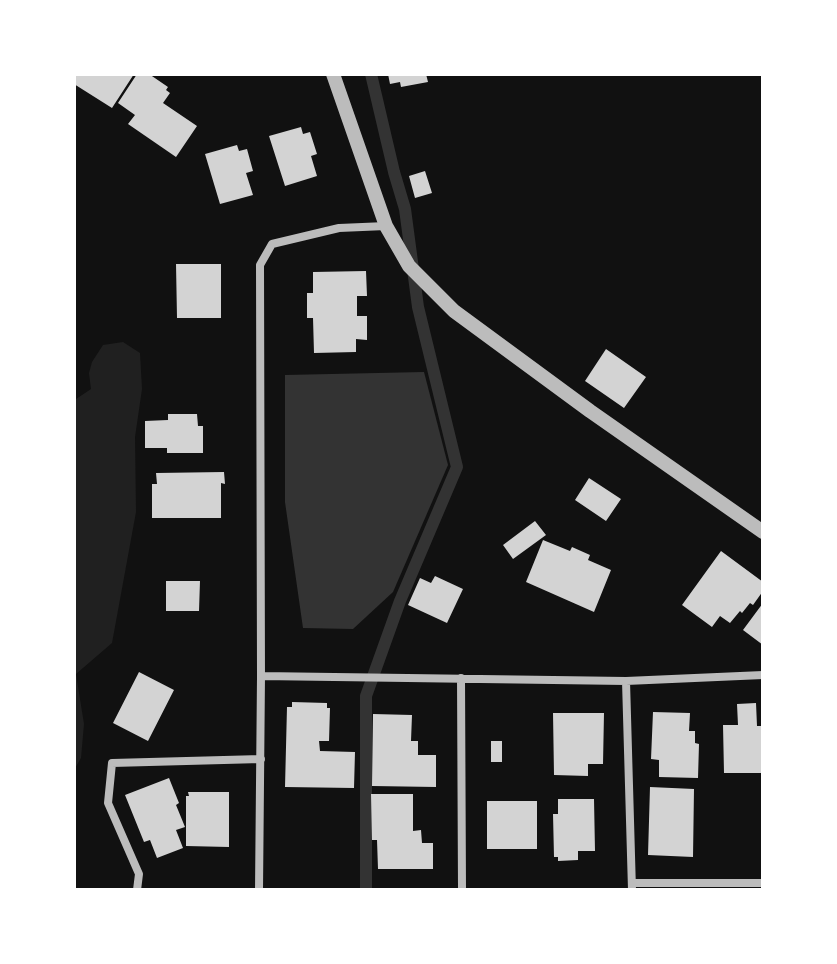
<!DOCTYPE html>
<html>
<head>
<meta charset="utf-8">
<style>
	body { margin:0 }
	#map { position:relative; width:837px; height:964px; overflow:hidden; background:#111; font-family:"Open Sans",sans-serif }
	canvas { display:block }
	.frame { position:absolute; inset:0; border:76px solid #fff; pointer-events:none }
</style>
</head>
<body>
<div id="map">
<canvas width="837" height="964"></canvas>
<div class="frame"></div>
</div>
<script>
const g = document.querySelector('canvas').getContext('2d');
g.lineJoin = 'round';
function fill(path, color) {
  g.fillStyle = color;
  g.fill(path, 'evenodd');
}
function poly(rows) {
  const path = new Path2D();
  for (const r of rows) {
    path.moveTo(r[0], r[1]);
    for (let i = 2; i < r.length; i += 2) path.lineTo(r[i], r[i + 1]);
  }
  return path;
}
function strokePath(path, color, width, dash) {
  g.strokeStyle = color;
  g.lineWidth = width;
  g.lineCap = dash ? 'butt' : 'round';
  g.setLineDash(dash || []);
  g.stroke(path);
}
const green = poly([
	[123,342,140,353,142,389,135,437,136,512,112,643,76,674,84,724,81,758,74,770,74,408,76,399,91,389,89,373,92,362,103,345]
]);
const water = poly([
	[424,372,448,465,393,592,353,629,303,628,285,502,285,375]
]);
const stream = poly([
	[366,890,366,696,400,601,457,467,418,307,405,209,394,172,371,74]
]);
const building = poly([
	[75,74,134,74,112,108,74,84],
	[137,74,149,74,168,87,166,90,170,93,163,103,197,126,176,157,128,124,135,115,118,103],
	[388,74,426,74,428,82,401,87,400,82,390,84],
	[301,127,303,134,310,132,317,154,311,156,317,176,285,186,269,136],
	[237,145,239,151,247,149,253,171,246,173,253,195,220,204,205,154],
	[425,171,432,193,415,198,409,176],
	[176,264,221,264,221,318,177,318],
	[366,271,367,296,357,296,357,316,367,316,367,340,356,339,356,352,314,353,313,318,307,318,307,293,313,293,313,272],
	[606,349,646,377,624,408,585,381],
	[168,414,197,414,198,426,203,426,203,453,167,453,167,448,145,448,145,421,168,420],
	[224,472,225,484,221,483,221,518,152,518,152,484,157,484,156,473],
	[589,478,621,499,606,521,575,500],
	[535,521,546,535,513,559,503,545],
	[543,540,570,551,572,547,590,555,588,560,611,570,594,612,526,582],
	[721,551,763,582,763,591,753,605,750,603,742,613,740,611,730,623,720,616,712,627,682,605],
	[435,576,463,589,447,623,408,605,420,578,431,583],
	[166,581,200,581,199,611,166,611],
	[763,603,763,645,743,630],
	[139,672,174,690,148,741,113,723],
	[292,702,327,703,327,708,330,708,329,741,319,741,320,751,355,752,354,788,285,787,287,707,292,707],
	[756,703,757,726,763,726,763,773,724,773,723,725,738,725,737,704],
	[653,712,690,713,689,731,695,731,695,743,699,744,698,778,659,777,659,760,651,759],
	[553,713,604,713,603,764,588,764,588,776,554,775],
	[373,714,412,715,411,741,418,741,418,755,436,755,436,787,372,786],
	[491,741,502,741,502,762,491,762],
	[169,778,179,803,176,805,185,827,176,830,183,848,157,858,150,840,144,842,125,795],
	[650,787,694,789,693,857,648,855],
	[188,792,229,792,229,847,186,846,186,796,189,796],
	[371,794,413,794,413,831,421,830,422,843,433,843,433,869,378,869,377,840,372,840],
	[558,799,594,799,595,851,578,851,578,860,558,861,558,857,554,857,553,814,558,814],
	[487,801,537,801,537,849,487,849]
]);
const minor = poly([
	[261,676,626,681,763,675],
	[461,678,462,890],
	[626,681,632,890],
	[632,883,763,883],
	[137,890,139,874,108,803,112,763,261,759],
	[259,890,261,676,260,265,272,244,339,228,386,226]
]);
const tertiary = poly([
	[333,74,386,226,409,266,454,311,590,411,763,532]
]);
fill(green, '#202020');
fill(water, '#333');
strokePath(stream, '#333', 12);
fill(building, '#d3d3d3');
strokePath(minor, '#bcbcbc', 8);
strokePath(tertiary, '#bcbcbc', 14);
</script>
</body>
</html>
